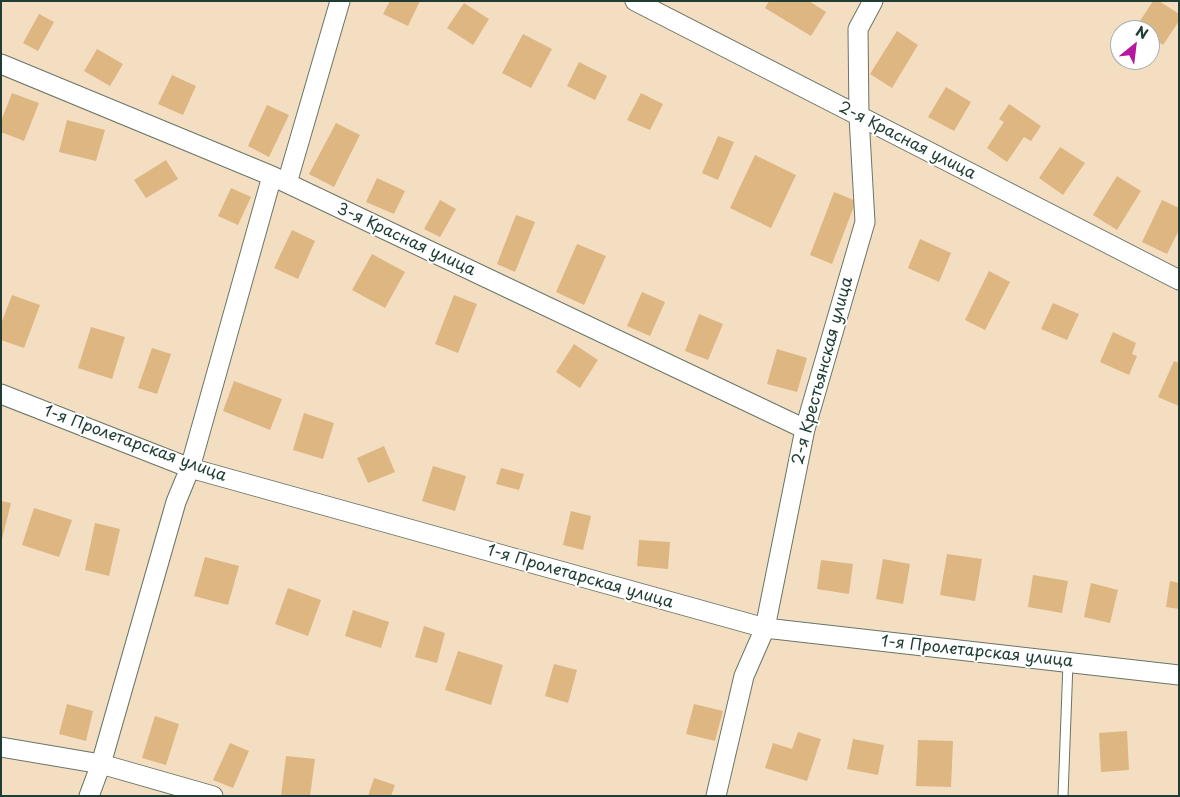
<!DOCTYPE html>
<html>
<head>
<meta charset="utf-8">
<style>
	body { margin:0 }
	#map { position:relative; width:1180px; height:797px; overflow:hidden; background:#f3dec2; font-family:"Playpen Sans",sans-serif }
	canvas { display:block }
	.frame { position:absolute; inset:0; border:2px solid #1f3d34; pointer-events:none }
	.north { position:absolute; left:1110px; top:20px; width:50px; height:50px; box-sizing:border-box; background:#fff; border:1px solid #a5b1ae; border-radius:50%; rotate:29deg; font-size:14px; font-weight:700; line-height:20px; text-align:center; color:#1f3d34 }
	.north::after { content:''; display:block; margin:auto; width:18px; height:22px; background:#b5179e; clip-path:polygon(50% 0,100% 100%,50% 72%,0 100%) }
</style>
</head>
<body>
<div id="map">
<canvas width="1180" height="797"></canvas>
<div class="frame"></div>
<div class="north">N</div>
</div>
<script>
const g = document.querySelector('canvas').getContext('2d');
g.lineJoin = 'round';
function fill(path, color) {
  g.fillStyle = color;
  g.fill(path, 'evenodd');
}
function poly(rows) {
  const path = new Path2D();
  for (const r of rows) {
    path.moveTo(r[0], r[1]);
    for (let i = 2; i < r.length; i += 2) path.lineTo(r[i], r[i + 1]);
  }
  return path;
}
function strokePath(path, color, width, dash) {
  g.strokeStyle = color;
  g.lineWidth = width;
  g.lineCap = dash ? 'butt' : 'round';
  g.setLineDash(dash || []);
  g.stroke(path);
}
function write(font, color, halo, rows, align = 'center') {
  g.font = font + ' "Playpen Sans",sans-serif';
  g.lineWidth = 4;
  g.setLineDash([]);
  g.textBaseline = 'middle';
  g.strokeStyle = halo;
  g.fillStyle = color;
  for (const [text, x, y, turn = 0] of rows) {
    g.save();
    g.translate(x, y);
    g.rotate((+turn || 0) * Math.PI / 180);
    g.textAlign = isNaN(turn) ? turn : align;
    if (halo) g.strokeText(text, 0, 0);
    g.fillText(text, 0, 0);
    g.restore();
  }
}
const building = poly([
	[390,1,420,1,408,26,383,14],
	[769,1,809,1,826,12,811,36,765,8],
	[1153,1,1159,1,1179,14,1179,21,1163,45,1150,36,1150,30,1140,30,1136,27],
	[464,3,489,19,473,45,447,28],
	[39,14,54,22,38,51,23,43],
	[897,31,918,45,892,88,870,74],
	[523,34,552,49,531,88,502,73],
	[97,49,123,64,110,86,84,71],
	[579,62,607,76,595,100,567,86],
	[172,75,196,86,183,115,158,104],
	[946,87,971,102,954,131,928,117],
	[12,93,39,103,24,141,1,132,1,121],
	[641,93,663,104,650,130,627,120],
	[1009,104,1041,126,1031,141,1024,137,1007,162,987,148,1004,122,999,119],
	[267,105,289,115,269,157,248,146],
	[67,120,105,130,96,161,59,152],
	[336,123,360,135,334,187,309,174],
	[718,136,734,142,718,180,702,173],
	[1060,147,1085,163,1063,195,1039,178],
	[755,155,796,175,771,228,730,208],
	[166,160,178,179,146,198,134,180],
	[1117,176,1141,191,1117,230,1093,215],
	[377,178,405,191,394,214,366,202],
	[231,188,251,197,238,225,218,216],
	[834,192,856,201,832,264,810,255],
	[440,200,456,209,440,237,424,229],
	[1162,200,1179,208,1179,230,1167,254,1142,242],
	[516,215,535,222,515,272,497,264],
	[292,230,315,241,298,279,274,268],
	[920,239,951,253,939,282,908,268],
	[577,244,606,256,584,305,556,292],
	[372,254,405,272,385,308,352,290],
	[989,271,1010,282,985,330,965,320],
	[642,292,665,302,650,336,627,326],
	[12,295,40,305,24,348,1,340,1,324],
	[454,295,477,304,458,353,435,344],
	[1053,303,1079,314,1067,340,1041,329],
	[699,314,723,324,708,360,685,351],
	[91,327,125,337,112,379,78,368],
	[1113,332,1136,343,1132,354,1137,356,1129,375,1100,362],
	[574,344,598,360,580,388,556,372],
	[152,348,171,354,157,394,138,388],
	[777,349,807,358,797,392,767,384],
	[1174,361,1179,363,1179,406,1158,397],
	[234,381,282,399,270,430,223,411],
	[304,413,334,423,323,459,293,450],
	[384,446,395,472,368,483,357,458],
	[433,466,466,476,455,511,422,501],
	[501,468,524,474,519,490,496,484],
	[1,501,11,503,2,539,1,539],
	[34,508,72,520,59,557,22,545],
	[571,511,591,516,583,550,563,545],
	[95,523,120,529,109,576,85,570],
	[639,540,670,542,668,569,637,566],
	[947,554,982,559,975,601,940,595],
	[205,557,239,566,228,605,194,596],
	[883,559,910,564,903,604,876,599],
	[821,560,853,564,849,594,817,589],
	[1033,575,1068,581,1062,613,1028,607],
	[1170,581,1179,583,1179,609,1166,607],
	[1091,583,1118,590,1110,623,1084,617],
	[288,588,321,600,308,636,275,624],
	[353,610,389,622,381,648,345,636],
	[424,626,445,633,437,663,415,657],
	[458,651,503,665,491,705,445,690],
	[554,664,577,670,568,703,545,696],
	[67,704,93,711,86,741,59,734],
	[694,704,723,711,715,741,686,734],
	[155,716,179,724,166,765,142,758],
	[1127,731,1129,770,1101,772,1099,733],
	[798,732,821,739,807,781,765,768,773,743,792,749],
	[853,739,884,745,878,775,847,769],
	[918,740,953,741,951,787,916,786],
	[230,743,249,751,233,788,213,780],
	[286,756,315,759,310,796,281,796],
	[374,778,395,785,391,796,368,796]
]);
const service = poly([
	[1063,796,1068,663]
]);
const minor = poly([
	[635,1,1179,280],
	[1,64,272,176,805,429],
	[287,183,340,1],
	[1,394,190,468,765,628,1179,675],
	[1,747,101,764,213,796],
	[89,796,101,764,176,502,190,468,272,176],
	[716,796,744,676,765,628,805,429,865,222,859,117,858,29,873,1]
]);
const streetNames = [
	["2-я Красная улица",907,141,27],
	["3-я Красная улица",406,240,25],
	["2-я Крестьянская улица",823,371,-75],
	["1-я Пролетарская улица",135,444,20],
	["1-я Пролетарская улица",580,577,16],
	["1-я Пролетарская улица",977,652,6]
];
fill(building, '#deb682');
strokePath(service, '#697566', 11);
strokePath(minor, '#697566', 21);
strokePath(service, '#fff', 9);
strokePath(minor, '#fff', 19);
write('16px', '#1f3d34', '#fff', streetNames);
</script>
</body>
</html>
